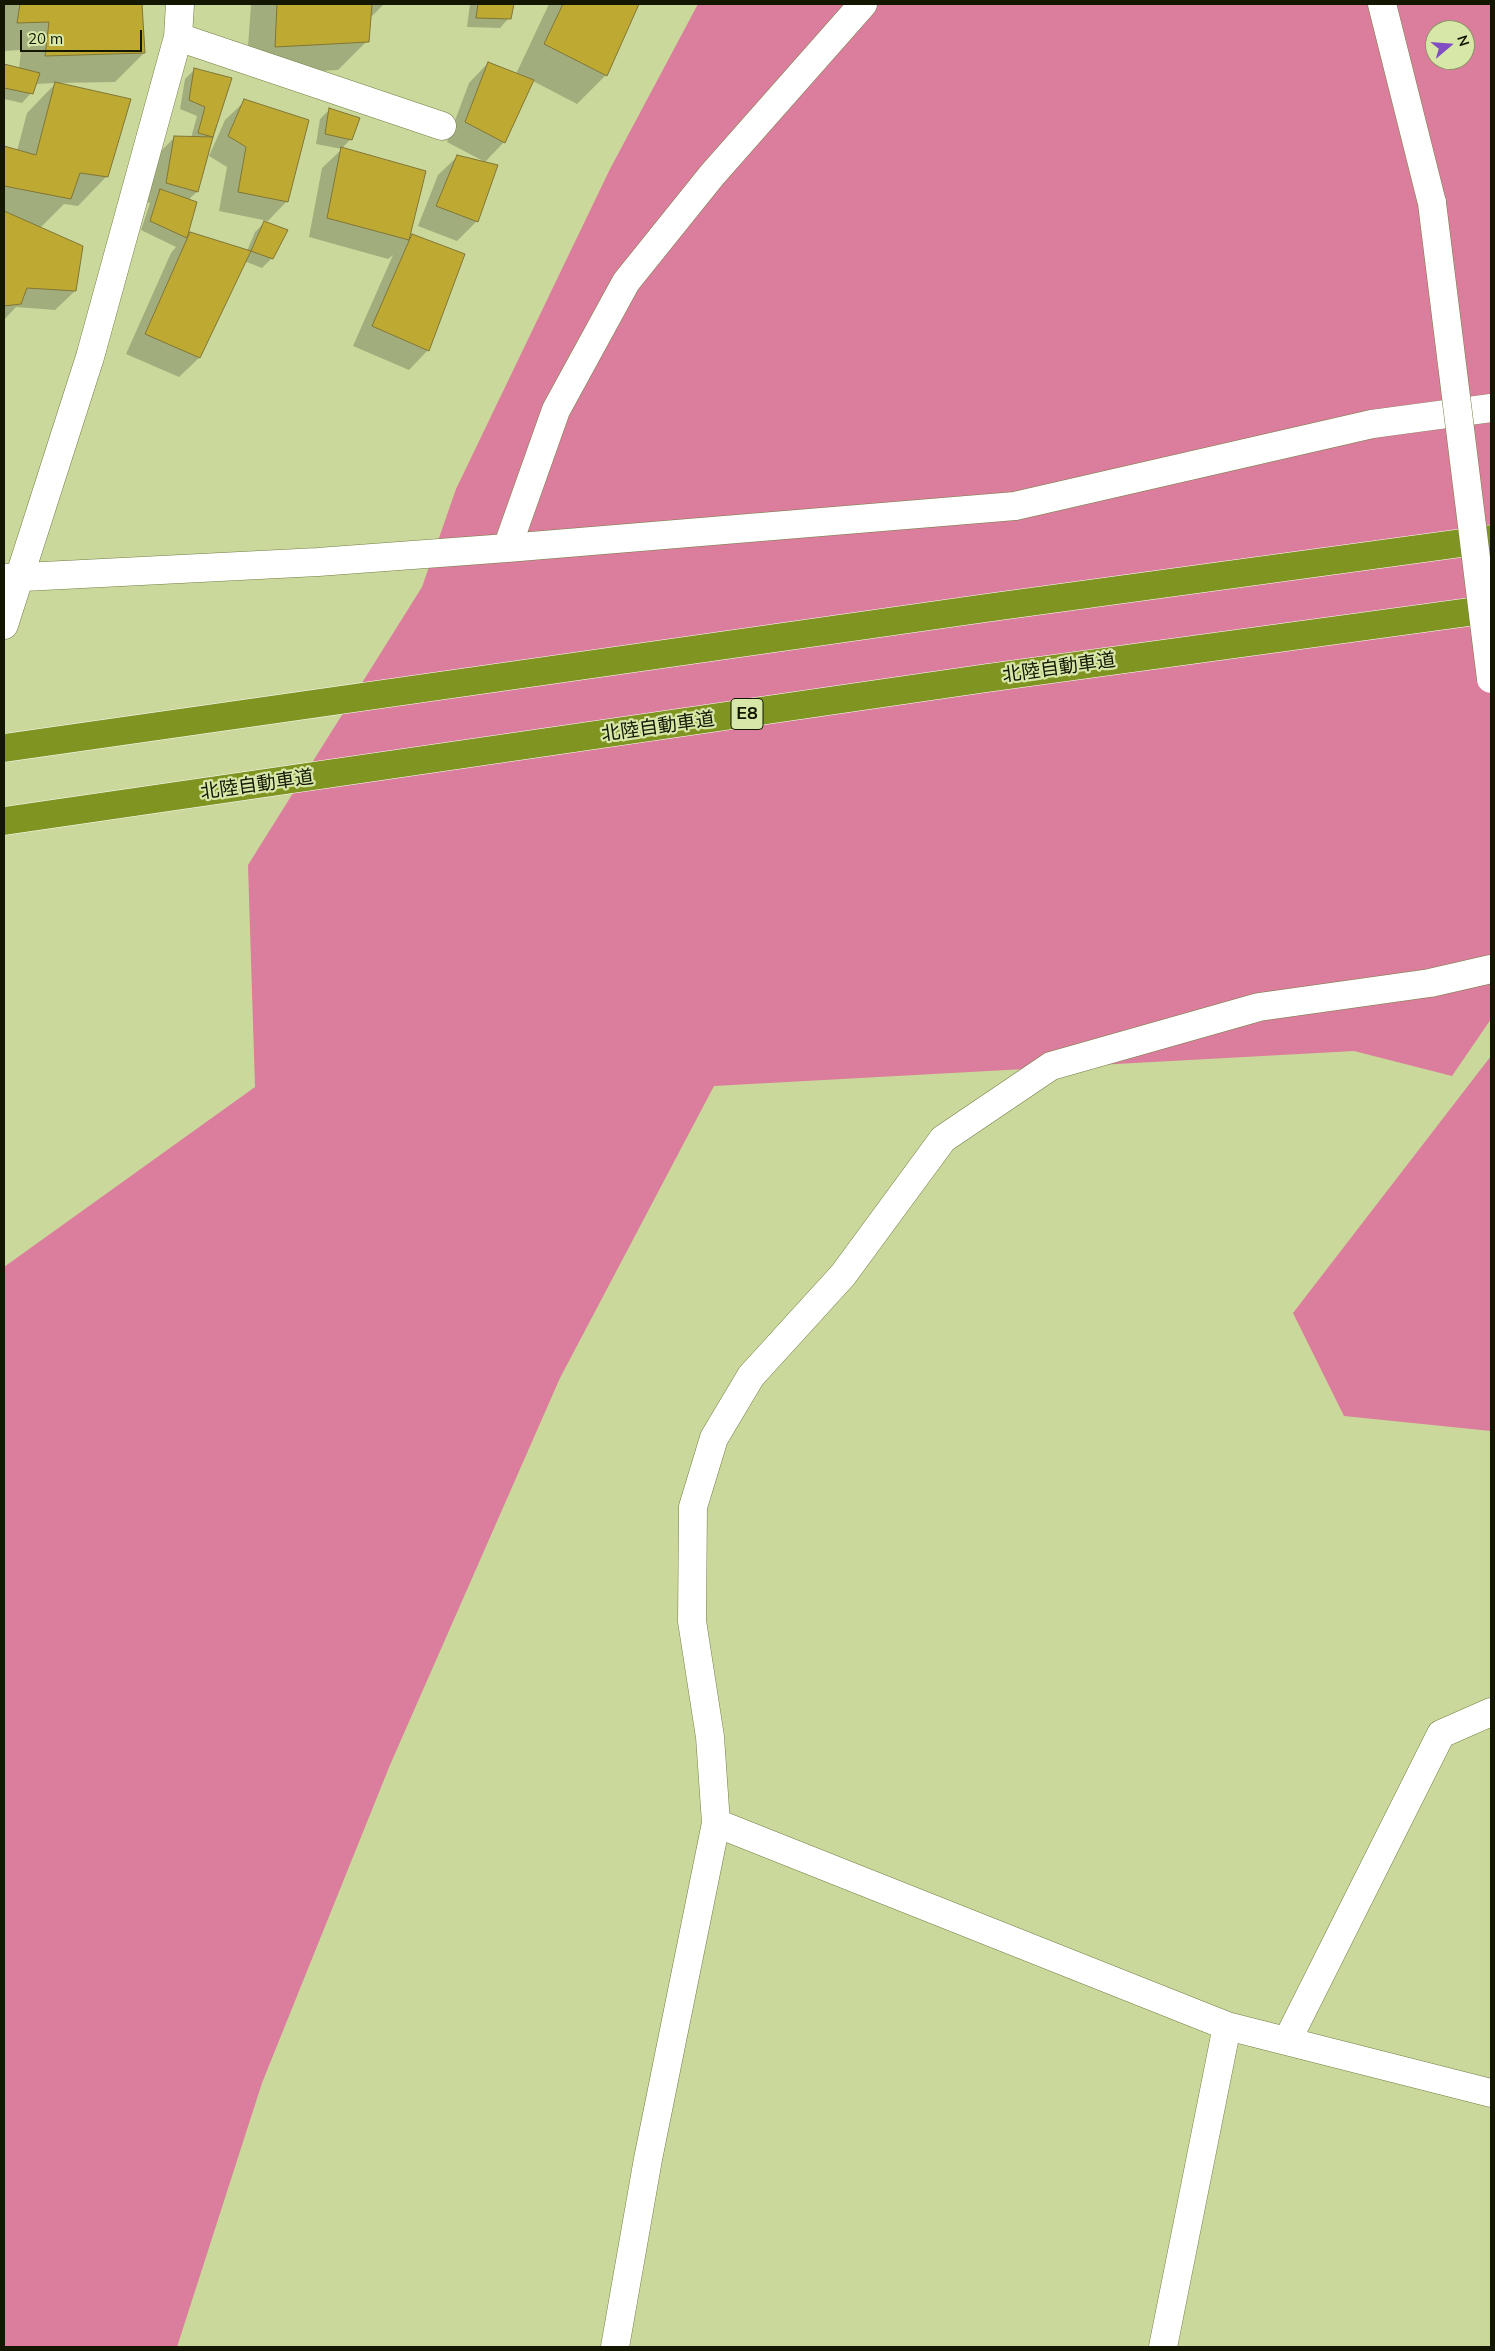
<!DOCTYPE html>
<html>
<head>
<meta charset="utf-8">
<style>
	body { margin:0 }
	#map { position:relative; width:1495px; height:2351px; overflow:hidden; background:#cad99b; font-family:Mulish,sans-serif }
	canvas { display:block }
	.frame { position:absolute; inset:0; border:5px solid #131702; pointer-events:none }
	.north { position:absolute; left:1425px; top:20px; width:50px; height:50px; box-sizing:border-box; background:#d7e7a8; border:1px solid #899466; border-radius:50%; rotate:72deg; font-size:14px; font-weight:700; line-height:20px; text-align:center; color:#131702 }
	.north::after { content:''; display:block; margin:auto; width:18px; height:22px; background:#804dc5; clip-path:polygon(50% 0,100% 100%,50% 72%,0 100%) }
	.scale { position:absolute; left:20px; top:30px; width:122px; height:22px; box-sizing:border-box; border:2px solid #131702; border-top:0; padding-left:6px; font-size:15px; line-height:18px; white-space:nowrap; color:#131702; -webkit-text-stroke:4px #d7e7a8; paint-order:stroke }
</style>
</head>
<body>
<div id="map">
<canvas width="1495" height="2351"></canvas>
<div class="frame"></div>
<div class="north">N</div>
<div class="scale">20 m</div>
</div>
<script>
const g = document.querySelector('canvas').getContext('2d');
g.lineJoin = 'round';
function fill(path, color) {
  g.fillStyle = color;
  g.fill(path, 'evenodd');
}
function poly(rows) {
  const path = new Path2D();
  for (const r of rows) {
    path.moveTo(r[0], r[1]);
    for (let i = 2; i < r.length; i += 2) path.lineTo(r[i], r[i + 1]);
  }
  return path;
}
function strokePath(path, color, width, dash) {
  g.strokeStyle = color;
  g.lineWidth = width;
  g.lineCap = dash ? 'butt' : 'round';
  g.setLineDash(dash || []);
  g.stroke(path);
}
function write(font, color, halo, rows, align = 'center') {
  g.font = font + ' Mulish,"Noto Sans JP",sans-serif';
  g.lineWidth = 4.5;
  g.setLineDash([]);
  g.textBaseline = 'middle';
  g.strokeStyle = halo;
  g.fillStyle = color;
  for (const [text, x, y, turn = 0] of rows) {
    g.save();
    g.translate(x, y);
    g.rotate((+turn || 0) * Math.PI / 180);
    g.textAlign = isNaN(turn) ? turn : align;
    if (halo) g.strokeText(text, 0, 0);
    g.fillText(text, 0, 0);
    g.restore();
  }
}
const green = poly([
	[698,4,1491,4,1491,1019,1452,1076,1354,1051,714,1086,560,1378,390,1765,262,2083,177,2347,4,2347,4,1267,255,1087,248,865,422,587,456,489,610,169],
	[1435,30,1465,30,1465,60,1435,60],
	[1491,1056,1491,1431,1344,1416,1293,1313]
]);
const shadow = poly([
	[4,4,141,4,144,53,115,82,57,83,130,100,106,177,78,206,64,204,40,228,75,291,55,310,16,307,4,320,4,148,17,151,27,113,56,83,35,84,31,93,22,103,4,99,4,66,19,69,21,50,4,51],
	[251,4,384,4,369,19,367,41,338,70,246,75],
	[470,4,512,4,509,18,500,28,467,27],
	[549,4,637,4,606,75,577,104,533,81,504,142,485,162,447,142,469,83,488,63,516,74],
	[195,69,230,79,197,192,188,200,195,203,186,238,191,233,247,251,255,232,264,223,272,258,262,268,244,261,199,358,179,377,126,354,171,253,176,247,141,230,150,203,147,202,155,157,175,137,191,138,197,116,180,109,185,79],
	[245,101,287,201,268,221,219,211,227,167,209,156,225,120],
	[329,110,351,139,341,149,425,172,408,240,412,236,428,350,409,370,353,346,393,255,388,259,309,237,322,168,342,149,316,144,320,119],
	[458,156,477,221,457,241,418,226,438,175]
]);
const building = poly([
	[20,4,142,4,145,53,45,56,49,22,17,23,20,4],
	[277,4,372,4,369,42,275,47,277,4],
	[478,4,514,4,511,19,476,18,478,4],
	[563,4,639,4,607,76,544,44,563,4],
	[488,62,534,80,505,143,465,122,488,62],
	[4,64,40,73,33,94,4,88,4,64],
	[194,68,232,78,213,137,198,133,205,107,189,100,194,68],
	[55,82,131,99,108,177,80,173,71,199,4,186,4,146,36,155,55,82],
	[244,99,309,120,288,202,238,192,246,147,228,136,244,99],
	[329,108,360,118,352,140,325,134,329,108],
	[174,136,213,137,198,192,166,183,174,136],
	[341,147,426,171,409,240,327,218,341,147],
	[457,155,498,165,478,222,436,206,457,155],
	[160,189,197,202,187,238,150,221,160,189],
	[4,211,83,246,76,291,27,288,21,304,4,306,4,211],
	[264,221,288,230,273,259,251,251,264,221],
	[190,232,251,251,200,358,145,334,190,232],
	[412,234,465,254,429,351,372,326,412,234]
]);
const minor = poly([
	[1382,4,1432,203],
	[178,37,442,126],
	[507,548,556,410,626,282,712,175,863,4],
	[4,578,318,562,507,548,1015,506,1372,424,1491,408],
	[4,625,90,357,178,37,180,4],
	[716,1823,1227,2026,1491,2093],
	[1287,2041,1441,1734,1491,1712],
	[615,2347,648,2159,716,1823,710,1737,692,1621,693,1507,714,1438,751,1376,843,1275,943,1139,1051,1066,1259,1007,1430,983,1491,969],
	[1163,2347,1227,2026]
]);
const motorway = poly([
	[4,748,986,608,1491,539],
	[4,821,987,678,1491,609]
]);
const minorBridge = poly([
	[1432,203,1491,679]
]);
const shields = [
	[747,714,32]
];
const shieldNames = [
	["E8",747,714]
];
const streetNames = [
	["北陸自動車道",1059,668,-8],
	["北陸自動車道",658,727,-8],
	["北陸自動車道",257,785,-8]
];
fill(green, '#db7d9c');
fill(shadow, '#0003');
fill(building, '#beaa33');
strokePath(building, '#807536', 1);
strokePath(minor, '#717e43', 29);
strokePath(motorway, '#fff', 29);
strokePath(minor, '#fff', 28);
strokePath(motorway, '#809422', 28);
strokePath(minorBridge, '#717e43', 29, []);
strokePath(minorBridge, '#fff', 28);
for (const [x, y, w] of shields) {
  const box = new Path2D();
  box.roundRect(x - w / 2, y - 15.5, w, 31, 4);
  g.fillStyle = '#d7e7a8';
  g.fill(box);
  strokePath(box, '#131702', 1);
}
write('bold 18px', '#131702', null, shieldNames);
write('19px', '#131702', '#d7e7a8', streetNames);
</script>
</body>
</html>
